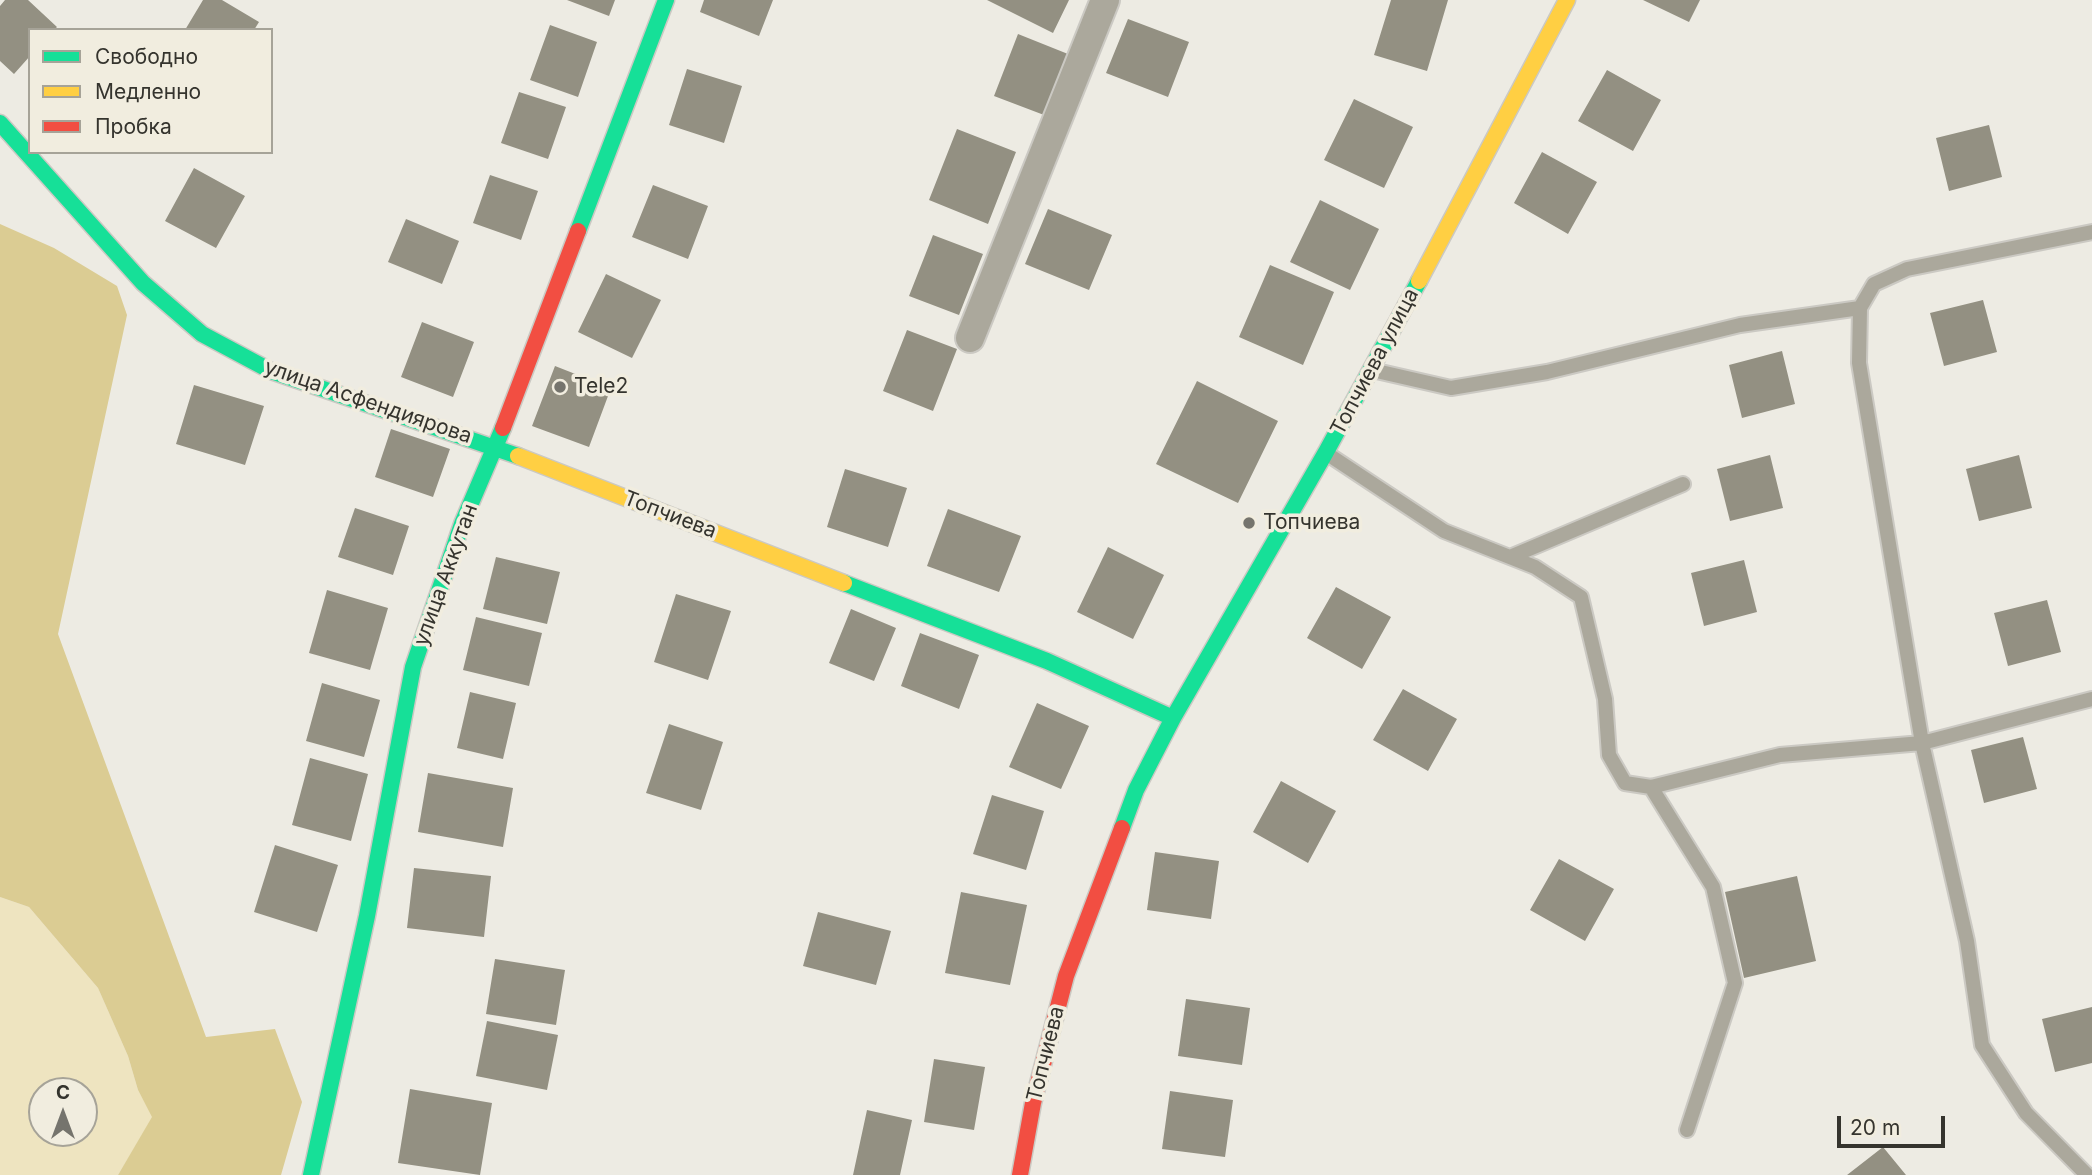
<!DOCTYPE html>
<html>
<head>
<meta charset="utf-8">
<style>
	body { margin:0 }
	#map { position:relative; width:2092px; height:1175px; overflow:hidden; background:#edebe3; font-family:Inter,sans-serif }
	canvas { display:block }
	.legend { position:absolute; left:28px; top:28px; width:245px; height:126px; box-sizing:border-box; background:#f1eddf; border:2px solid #a6a398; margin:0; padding:9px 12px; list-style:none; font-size:21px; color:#35342e }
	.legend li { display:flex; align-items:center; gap:14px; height:35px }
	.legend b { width:35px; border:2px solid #a6a398 }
	.north { position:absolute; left:28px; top:1077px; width:70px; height:70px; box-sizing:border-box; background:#f1eddf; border:2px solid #a6a398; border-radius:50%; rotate:0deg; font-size:19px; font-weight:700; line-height:28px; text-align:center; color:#35342e }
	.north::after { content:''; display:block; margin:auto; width:24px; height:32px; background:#75746d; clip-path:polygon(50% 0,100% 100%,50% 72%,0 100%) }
	.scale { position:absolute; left:1837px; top:1116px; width:108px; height:32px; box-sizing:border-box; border:4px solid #35342e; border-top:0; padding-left:9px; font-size:21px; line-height:24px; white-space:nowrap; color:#35342e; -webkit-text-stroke:5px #f1eddf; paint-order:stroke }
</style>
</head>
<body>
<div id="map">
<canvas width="2092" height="1175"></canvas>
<ul class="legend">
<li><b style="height:9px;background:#16e098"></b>Свободно</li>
<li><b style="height:9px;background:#ffcf43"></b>Медленно</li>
<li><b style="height:9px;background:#f24e42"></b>Пробка</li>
</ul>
<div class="north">С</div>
<div class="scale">20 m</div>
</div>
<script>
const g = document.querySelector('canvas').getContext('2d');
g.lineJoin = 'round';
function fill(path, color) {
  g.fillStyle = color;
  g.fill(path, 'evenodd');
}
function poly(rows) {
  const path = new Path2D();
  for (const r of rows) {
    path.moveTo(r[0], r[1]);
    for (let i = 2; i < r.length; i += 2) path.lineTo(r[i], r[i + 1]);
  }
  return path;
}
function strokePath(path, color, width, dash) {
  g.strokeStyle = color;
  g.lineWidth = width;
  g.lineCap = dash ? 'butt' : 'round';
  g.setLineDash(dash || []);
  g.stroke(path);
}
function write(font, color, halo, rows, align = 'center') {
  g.font = font + ' Inter,sans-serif';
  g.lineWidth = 7;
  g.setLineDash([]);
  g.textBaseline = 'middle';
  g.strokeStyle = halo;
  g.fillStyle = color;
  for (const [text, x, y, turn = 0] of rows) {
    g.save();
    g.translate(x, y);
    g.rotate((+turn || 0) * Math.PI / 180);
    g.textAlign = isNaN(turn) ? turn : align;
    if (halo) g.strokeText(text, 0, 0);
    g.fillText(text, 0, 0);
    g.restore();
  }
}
const green = poly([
	[0,897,29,907,98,988,128,1056,138,1090,153,1117,118,1175,0,1175],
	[42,1091,84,1091,84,1133,42,1133]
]);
const forest = poly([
	[0,224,54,248,117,286,127,315,58,634,206,1037,275,1029,302,1102,281,1175,118,1175,152,1117,138,1090,128,1056,98,988,29,907,0,897]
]);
const building = poly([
	[5,0,28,0,57,27,54,30,30,30,30,56,14,74,0,61,0,6],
	[203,0,222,0,259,22,254,30,185,30],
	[567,0,615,0,609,16],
	[704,0,773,0,759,36,700,12],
	[987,0,1069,0,1053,33],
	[1391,0,1448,0,1427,71,1374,55],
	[1643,0,1700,0,1689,22],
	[1128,19,1189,42,1168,97,1106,73],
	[550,25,597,42,578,97,530,80],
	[1018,34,1068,54,1044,115,994,96],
	[687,69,742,86,724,143,669,125],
	[1607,70,1661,100,1633,151,1578,121],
	[519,92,566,107,548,159,501,143],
	[1354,99,1413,127,1384,188,1324,160],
	[1989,125,2002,177,1949,191,1936,138],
	[957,129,1016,152,988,224,929,200],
	[1542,152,1597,182,1568,234,1514,203],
	[194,168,245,196,216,248,165,221],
	[490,175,538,191,521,240,473,223],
	[653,185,708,206,688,259,632,237],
	[1320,200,1379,229,1350,290,1290,262],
	[1048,209,1112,235,1089,290,1025,264],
	[406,219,459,241,442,284,388,262],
	[933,235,983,254,959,315,909,296],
	[1270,265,1334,292,1303,365,1239,337],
	[606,274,661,300,632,358,578,332],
	[1983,300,1997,352,1944,366,1930,313],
	[422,322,474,342,453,397,401,377],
	[907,330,957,349,933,411,883,391],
	[1782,351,1795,404,1742,418,1729,365],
	[555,366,611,388,589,447,532,426],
	[1197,381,1278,421,1238,503,1156,464],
	[194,385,264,406,245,465,176,444],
	[391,429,450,449,433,497,375,477],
	[1770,455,1783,508,1730,521,1717,469],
	[2019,455,2032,508,1979,521,1966,469],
	[845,469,907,488,888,547,827,527],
	[355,508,409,526,393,575,338,557],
	[948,509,1021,536,999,592,927,566],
	[1108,547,1164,575,1133,639,1077,612],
	[496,557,560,572,547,624,483,609],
	[1744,560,1757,612,1704,626,1691,573],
	[1336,587,1391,617,1362,669,1307,638],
	[327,590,388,608,370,670,309,653],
	[676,594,731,611,708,680,654,662],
	[2047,600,2061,652,2008,666,1994,613],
	[851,609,896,628,874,681,829,663],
	[476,617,542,633,529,686,463,670],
	[920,633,979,655,959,709,901,686],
	[322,683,380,700,364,757,306,741],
	[1403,689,1457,719,1428,771,1373,740],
	[470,692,516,703,503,759,457,748],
	[1037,703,1089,726,1061,789,1009,767],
	[669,724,723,742,701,810,646,793],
	[2023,737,2037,789,1984,803,1971,750],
	[310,758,368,774,351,841,292,825],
	[428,773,513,788,503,847,418,832],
	[1281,781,1336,811,1308,863,1253,832],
	[992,795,1044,811,1026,870,973,854],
	[275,845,338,865,317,932,254,912],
	[1155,852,1219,861,1211,919,1147,910],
	[1559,859,1614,889,1585,941,1530,910],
	[414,868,491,876,484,937,407,928],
	[1797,876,1816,961,1744,978,1725,892],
	[961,892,1027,905,1010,985,945,973],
	[818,912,891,931,876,985,803,966],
	[495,959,565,970,556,1025,486,1014],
	[1186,999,1250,1008,1242,1065,1178,1056],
	[2092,1007,2092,1063,2055,1072,2042,1019],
	[487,1021,558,1035,547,1090,476,1076],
	[934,1059,985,1067,974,1130,924,1122],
	[410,1089,492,1103,480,1175,398,1163],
	[1170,1091,1233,1100,1225,1157,1162,1149],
	[867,1110,912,1120,900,1175,853,1175],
	[1883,1147,1906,1175,1847,1175]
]);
const lane = poly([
	[1372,370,1451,388,1547,372,1740,325,1860,308],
	[1326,453,1444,531,1535,567,1581,597,1605,699,1609,755,1625,783,1651,787,1780,755,1922,743,2092,699],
	[1510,557,1683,484],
	[1651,787,1713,887,1735,983,1687,1130],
	[2087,1175,2026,1113,1982,1045,1967,941,1922,743,1859,363,1860,308,1874,284,1907,269,2092,232]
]);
const street = poly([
	[970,338,1105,0]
]);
const fast = poly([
	[0,123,143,283,202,334,271,371,518,456],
	[578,231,666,0],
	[844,583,1047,661,1173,718],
	[1122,828,1136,790,1173,718,1326,452,1419,281],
	[311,1175,367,916,413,667,462,524,503,428]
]);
const slow = poly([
	[1419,281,1567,0],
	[518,456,844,583]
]);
const jam = poly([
	[503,428,578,231],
	[1020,1175,1033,1103,1066,976,1122,828]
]);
const markers = [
	[560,387,7,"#75746d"],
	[1249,523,7,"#75746d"]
];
const streetNames = [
	["Топчиева улица",1375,362,-62],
	["улица Асфендиярова",368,402,19],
	["Топчиева",670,515,21],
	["улица Аккутан",446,575,-70],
	["Топчиева",1046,1054,-76]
];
const poiNames = [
	["Tele2",574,387],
	["Топчиева",1263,523]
];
fill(green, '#eee4c0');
fill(forest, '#dbcc93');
fill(building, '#939082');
strokePath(lane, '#cbc9c3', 18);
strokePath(street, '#cbc9c3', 32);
strokePath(fast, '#cbc9c3', 19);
strokePath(slow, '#cbc9c3', 19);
strokePath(jam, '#cbc9c3', 19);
strokePath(lane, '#aba89c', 14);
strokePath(street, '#aba89c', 28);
strokePath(fast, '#16e098', 16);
strokePath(slow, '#ffcf43', 16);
strokePath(jam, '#f24e42', 16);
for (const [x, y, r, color] of markers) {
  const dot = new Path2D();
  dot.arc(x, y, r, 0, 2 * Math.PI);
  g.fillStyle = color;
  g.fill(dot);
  strokePath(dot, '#f1eddf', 2.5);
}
write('21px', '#35342e', '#f1eddf', streetNames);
write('21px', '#35342e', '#f1eddf', poiNames, 'left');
</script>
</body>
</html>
